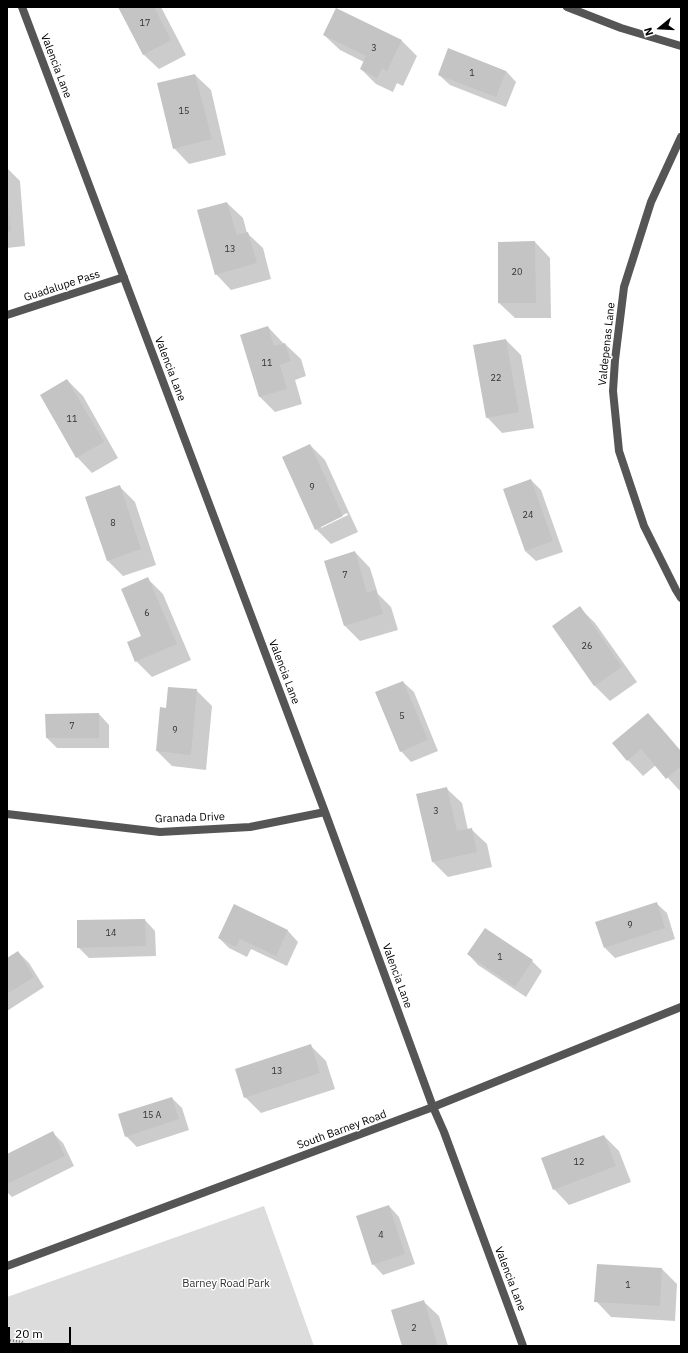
<!DOCTYPE html>
<html>
<head>
<meta charset="utf-8">
<style>
	body { margin:0 }
	#map { position:relative; width:688px; height:1353px; overflow:hidden; background:#fff; font-family:"IBM Plex Sans",sans-serif }
	canvas { display:block }
	.frame { position:absolute; inset:0; border:8px solid #000; pointer-events:none }
	.north { position:absolute; left:640px; top:8px; width:40px; height:40px; -webkit-text-stroke:3px #fff; paint-order:stroke; rotate:252deg; font-size:11px; font-weight:700; line-height:16px; text-align:center; color:#000 }
	.north::after { content:''; display:block; margin:auto; width:14px; height:18px; background:#000; clip-path:polygon(50% 0,100% 100%,50% 72%,0 100%) }
	.scale { position:absolute; left:8px; top:1327px; width:63px; height:18px; box-sizing:border-box; border:2px solid #000; border-top:0; padding-left:5px; font-size:12px; line-height:14px; white-space:nowrap; color:#000; -webkit-text-stroke:3px #fff; paint-order:stroke }
</style>
</head>
<body>
<div id="map">
<canvas width="688" height="1353"></canvas>
<div class="frame"></div>
<div class="north">N</div>
<div class="scale">20 m</div>
</div>
<script>
const g = document.querySelector('canvas').getContext('2d');
g.lineJoin = 'round';
function fill(path, color) {
  g.fillStyle = color;
  g.fill(path, 'evenodd');
}
function poly(rows) {
  const path = new Path2D();
  for (const r of rows) {
    path.moveTo(r[0], r[1]);
    for (let i = 2; i < r.length; i += 2) path.lineTo(r[i], r[i + 1]);
  }
  return path;
}
function strokePath(path, color, width, dash) {
  g.strokeStyle = color;
  g.lineWidth = width;
  g.lineCap = dash ? 'butt' : 'round';
  g.setLineDash(dash || []);
  g.stroke(path);
}
function write(font, color, halo, rows, align = 'center') {
  g.font = font + ' "IBM Plex Sans",sans-serif';
  g.lineWidth = 3;
  g.setLineDash([]);
  g.textBaseline = 'middle';
  g.strokeStyle = halo;
  g.fillStyle = color;
  for (const [text, x, y, turn = 0] of rows) {
    g.save();
    g.translate(x, y);
    g.rotate((+turn || 0) * Math.PI / 180);
    g.textAlign = isNaN(turn) ? turn : align;
    if (halo) g.strokeText(text, 0, 0);
    g.fillText(text, 0, 0);
    g.restore();
  }
}
const green = poly([
	[264,1206,314,1346,7,1346,7,1297]
]);
const shadow = poly([
	[119,7,161,7,186,55,159,69,143,54],
	[337,9,402,41,417,56,403,86,397,83,393,92,376,84,361,69,364,62,340,50,324,35],
	[506,71,516,82,506,107,450,85,439,75],
	[195,75,211,90,226,155,189,164,174,148],
	[7,168,20,181,25,246,7,248],
	[227,203,243,218,247,233,263,248,271,279,231,290,216,274],
	[535,242,550,258,551,318,515,318,499,303],
	[268,327,284,344,285,344,301,359,306,376,295,380,302,404,275,412,260,397,241,335],
	[506,340,521,355,534,428,502,433,487,417],
	[67,380,83,396,118,458,92,473,77,457,41,395],
	[310,445,325,460,358,532,331,544,316,529],
	[347,513,348,515,321,528,321,526],
	[531,480,541,490,563,552,536,561,525,551],
	[119,486,135,502,156,565,123,576,107,560],
	[355,552,370,568,378,594,391,607,398,630,360,641,345,626],
	[148,579,163,594,191,660,152,677,136,661,142,637],
	[580,608,595,623,637,682,610,701,595,686,553,626],
	[403,682,414,692,438,751,411,762,401,751],
	[196,690,212,706,206,770,172,766,157,751,167,709],
	[99,714,109,725,109,748,57,748,47,738],
	[648,714,663,730,681,751,681,792,656,765,643,776,613,744],
	[446,788,462,803,468,830,471,829,487,844,492,867,448,877,433,862,418,794],
	[656,903,667,913,675,939,615,958,605,948],
	[234,905,288,931,298,942,287,966,251,949,247,957,229,948,219,938],
	[145,920,155,931,156,956,89,958,78,947],
	[18,952,29,963,44,987,7,1011,7,959],
	[468,954,532,961,542,971,526,997,478,965],
	[310,1045,326,1061,335,1089,261,1113,245,1097],
	[172,1098,182,1108,189,1130,137,1147,126,1136],
	[53,1133,63,1143,74,1166,12,1197,7,1192,7,1155],
	[604,1136,619,1151,631,1182,569,1205,554,1189],
	[389,1206,399,1217,415,1264,383,1275,373,1264],
	[662,1269,677,1284,675,1321,611,1317,596,1301],
	[423,1301,439,1316,448,1346,403,1346]
]);
const building = poly([
	[118,7,154,7,171,40,143,55],
	[336,8,402,40,387,71,382,68,377,78,360,69,366,56,323,35],
	[448,48,506,71,496,97,438,75],
	[195,74,212,139,173,149,157,83],
	[7,202,8,202,11,231,7,232],
	[227,202,237,235,248,232,257,263,215,275,197,210],
	[535,241,536,303,498,303,498,242],
	[268,326,274,346,285,343,291,361,280,365,287,389,259,397,240,335],
	[506,339,519,412,486,418,473,345],
	[67,379,104,442,76,458,40,395],
	[310,444,343,516,315,530,282,457],
	[531,479,553,541,525,551,503,489],
	[120,485,141,549,107,561,85,497],
	[355,551,367,593,376,590,383,614,344,626,324,561],
	[148,577,177,644,135,662,127,642,141,636,121,589],
	[580,606,622,667,594,686,552,626],
	[403,681,428,740,400,752,375,692],
	[168,687,197,689,191,755,156,751,160,707,166,708],
	[99,713,99,738,46,738,45,714],
	[648,713,681,752,681,766,666,779,641,749,627,761,612,743],
	[447,787,457,831,472,828,477,852,432,862,416,794],
	[657,902,665,928,604,948,595,922],
	[234,904,288,930,276,956,240,939,236,947,218,938],
	[145,919,146,946,77,948,77,920],
	[485,928,533,960,515,987,467,954],
	[18,951,34,977,7,994,7,958],
	[311,1044,320,1073,244,1098,235,1069],
	[172,1097,179,1119,125,1137,118,1114],
	[53,1131,65,1156,7,1184,7,1154],
	[604,1135,616,1166,553,1190,541,1158],
	[389,1205,405,1254,372,1265,356,1216],
	[597,1264,662,1268,660,1306,594,1302],
	[424,1300,438,1346,402,1346,391,1310]
]);
const path = poly([
	[7,1340,22,1342,24,1346]
]);
const minor = poly([
	[22,7,325,812,433,1107,444,1132,523,1346],
	[567,7,621,28,681,46],
	[681,137,651,202,624,287,615,360,613,391,619,451,644,526,676,590,681,598],
	[7,315,124,277],
	[7,814,160,832,250,827,325,812],
	[7,1266,433,1107,681,1007]
]);
const numberNames = [
	["17",145,23],
	["3",374,48],
	["1",472,73],
	["15",184,111],
	["13",230,249],
	["20",517,272],
	["11",267,363],
	["22",496,378],
	["11",72,419],
	["9",312,487],
	["24",528,515],
	["8",113,523],
	["7",345,575],
	["6",147,613],
	["26",587,646],
	["5",402,716],
	["7",72,726],
	["9",175,730],
	["3",436,811],
	["9",630,925],
	["14",111,933],
	["1",500,957],
	["13",277,1071],
	["15 A",152,1115],
	["12",579,1162],
	["4",381,1235],
	["1",628,1285],
	["2",414,1328]
];
const streetNames = [
	["Valencia Lane",56,66,69],
	["Guadalupe Pass",62,286,-18],
	["Valdepenas Lane",607,344,-84],
	["Valencia Lane",170,369,69],
	["Valencia Lane",284,672,69],
	["Granada Drive",190,818,-2],
	["Valencia Lane",397,976,70],
	["South Barney Road",342,1130,-20],
	["Valencia Lane",510,1279,69]
];
const parkNames = [
	["Barney Road Park",226,1284]
];
fill(green, '#dcdcdc');
fill(shadow, '#0003');
fill(building, '#c4c4c4');
strokePath(path, '#777', 2.5, [1, 2]);
strokePath(minor, '#555', 8);
write('9px', '#313131', null, numberNames);
write('11px', '#000', '#fff', streetNames);
write('11px', '#333', '#fff', parkNames);
</script>
</body>
</html>
